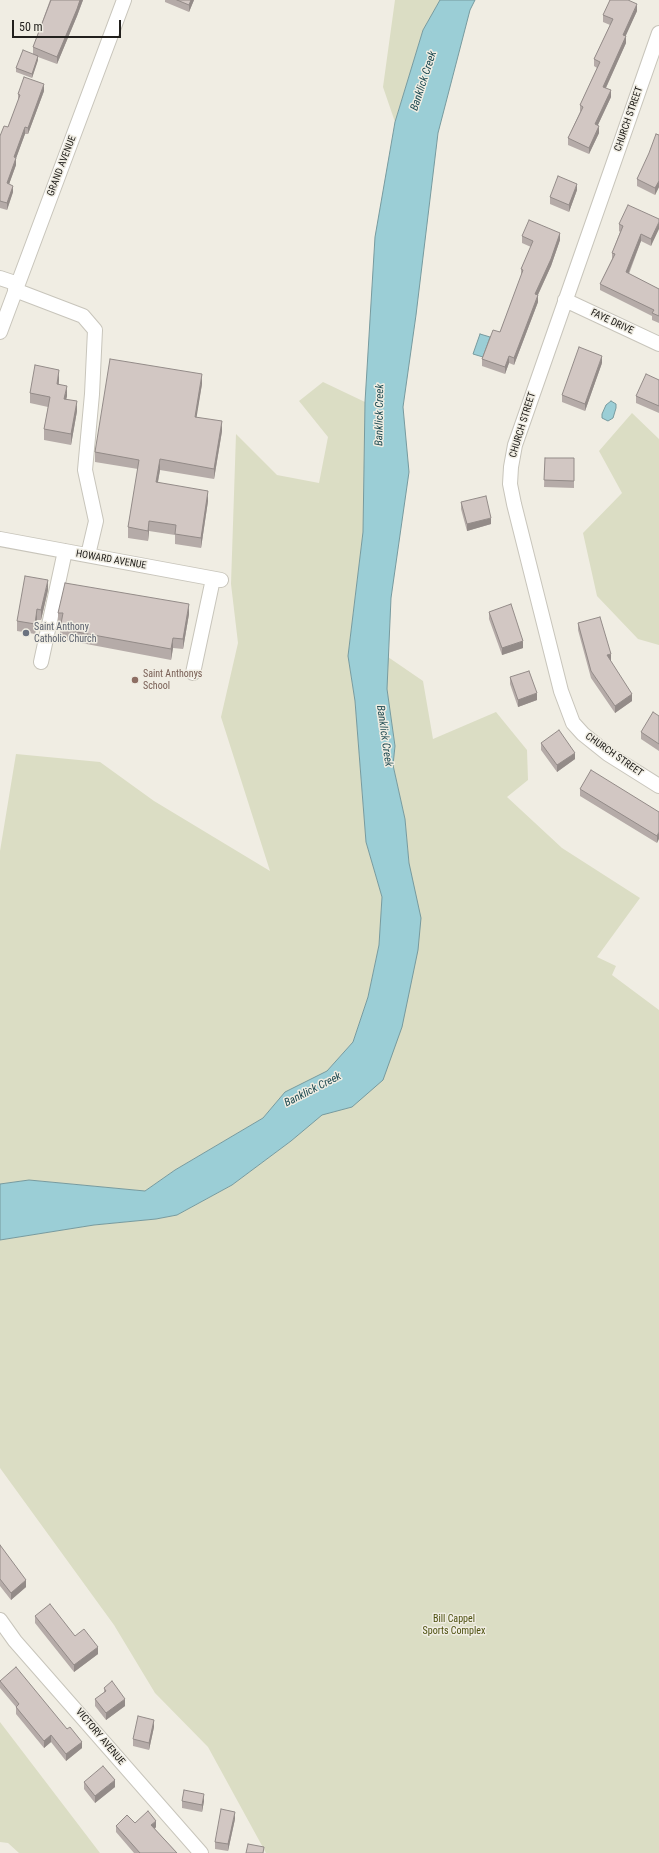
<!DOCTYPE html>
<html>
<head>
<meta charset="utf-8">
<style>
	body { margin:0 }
	#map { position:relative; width:659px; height:1853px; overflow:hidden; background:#f0ede3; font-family:"Roboto Condensed",sans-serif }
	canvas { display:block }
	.scale { position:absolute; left:12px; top:20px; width:109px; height:18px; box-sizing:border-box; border:2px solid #22201d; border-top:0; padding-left:5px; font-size:12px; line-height:14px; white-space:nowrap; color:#22201d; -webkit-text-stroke:3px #f0ede3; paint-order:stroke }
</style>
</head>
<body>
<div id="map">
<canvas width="659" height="1853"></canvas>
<div class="scale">50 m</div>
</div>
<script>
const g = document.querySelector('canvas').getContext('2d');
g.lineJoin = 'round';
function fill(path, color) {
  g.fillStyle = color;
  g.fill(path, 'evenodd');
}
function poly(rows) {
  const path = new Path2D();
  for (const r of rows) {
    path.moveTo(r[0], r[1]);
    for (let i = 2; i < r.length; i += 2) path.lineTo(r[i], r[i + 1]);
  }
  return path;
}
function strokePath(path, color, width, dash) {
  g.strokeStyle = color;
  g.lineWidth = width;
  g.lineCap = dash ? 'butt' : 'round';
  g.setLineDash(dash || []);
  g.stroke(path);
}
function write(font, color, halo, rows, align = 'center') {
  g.font = font + ' "Roboto Condensed",sans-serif';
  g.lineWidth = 3;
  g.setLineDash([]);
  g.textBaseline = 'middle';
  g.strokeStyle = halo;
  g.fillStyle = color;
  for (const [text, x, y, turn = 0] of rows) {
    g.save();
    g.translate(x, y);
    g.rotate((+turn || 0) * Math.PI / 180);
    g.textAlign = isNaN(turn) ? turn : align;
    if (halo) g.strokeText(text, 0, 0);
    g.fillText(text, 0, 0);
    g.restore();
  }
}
const green = poly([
	[395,0,440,0,423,30,395,122,383,87],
	[323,382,365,402,363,532,348,656,355,701,366,842,382,897,379,945,368,997,353,1042,327,1071,285,1092,263,1118,175,1170,145,1191,29,1180,0,1184,0,851,16,754,100,762,154,801,270,871,221,717,238,643,231,584,236,434,277,475,319,483,328,437,299,401],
	[632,413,659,439,659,645,638,639,597,596,583,533,622,493,599,451],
	[388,657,423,681,433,739,496,712,527,750,528,780,507,797,562,848,640,898,597,957,616,966,612,975,659,1010,659,1853,266,1853,208,1747,155,1693,114,1625,0,1468,0,1240,94,1225,156,1219,177,1215,232,1185,291,1141,322,1114,352,1107,409,863,405,819,393,765,395,746,387,689],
	[0,1722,100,1853,19,1853,8,1843,0,1842]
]);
const water = poly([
	[440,0,475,0,470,10,438,133,416,315,403,407,409,472,391,598,387,689,395,746,393,765,405,819,409,863,421,918,418,950,402,1027,383,1080,352,1107,322,1115,291,1141,232,1185,177,1215,156,1219,94,1225,0,1240,0,1184,29,1180,145,1191,175,1170,263,1118,285,1092,327,1071,353,1042,368,997,379,945,382,897,366,842,355,701,348,656,363,532,365,402,375,237,395,122,423,30,440,0],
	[480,334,490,337,483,357,473,354,480,334],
	[611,401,616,404,616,408,613,418,608,421,602,418,602,414,606,405,611,401]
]);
const minor = poly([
	[659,33,515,445,511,467,510,484,514,504,561,691,573,723,583,734,608,754,659,786],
	[0,278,18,284],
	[15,290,83,316,95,330,92,394,85,470,96,521,88,555],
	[565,300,659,344],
	[0,332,124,0],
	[0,539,221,580],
	[41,662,65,551],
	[193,673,213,579],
	[0,1620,15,1641,201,1853]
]);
const wall = poly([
	[50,0,83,0,77,16,57,64,38,57,38,60,32,78,16,72,16,68,33,54,33,47],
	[165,0,194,0,189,12,165,2],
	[637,11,625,36,626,43,606,88,611,97,598,125,599,133,589,154,568,145,568,138,580,112,580,105,597,68,594,66,594,59,610,25,603,22,603,15],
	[44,91,28,134,25,134,16,158,16,165,9,184,13,192,7,210,0,208,0,136,8,127,18,101,18,94],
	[659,135,659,187,655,195,637,186,637,179],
	[577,190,569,212,550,204,550,197],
	[659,219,651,246,641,241,629,274,659,289,659,323,652,320,652,316,600,290,600,284,612,259,612,253,620,232,619,231,619,224],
	[522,236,560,240,551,266,538,295,538,302,514,365,509,363,505,374,482,366,482,359,500,332,521,276,521,269,531,247,522,243],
	[602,363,585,411,562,402,562,395],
	[59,380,59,384,67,396,66,399,77,411,71,445,44,440,44,429,48,407,30,403,30,393],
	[659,380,659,413,636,403,636,396],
	[202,384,196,417,222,431,214,479,160,470,158,482,208,501,201,548,175,544,175,535,149,531,148,541,128,538,128,527,138,469,95,462,95,452],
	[545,458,574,458,574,488,544,487],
	[461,502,491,524,467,531,461,509],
	[48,590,41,620,37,620,35,634,17,631,17,621],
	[489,612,523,648,502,655,489,619],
	[58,613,189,614,183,649,173,648,171,660,60,639,60,629,61,623,58,623],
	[578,623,611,661,610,661,632,701,615,713,591,678,578,630],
	[510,677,537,700,518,707,510,684],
	[659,716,659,751,641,739,641,732],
	[541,743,575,759,557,772,541,750],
	[580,789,659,812,657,843,580,796],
	[0,1545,26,1587,11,1600,0,1586],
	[35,1616,75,1636,98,1654,74,1672,35,1623],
	[0,1680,82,1748,66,1761,51,1742,44,1748,16,1714,16,1707,0,1688],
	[104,1688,125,1706,106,1720,95,1706,95,1699,104,1693],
	[154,1727,149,1750,133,1746,133,1739],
	[84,1782,115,1787,95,1803,84,1789],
	[182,1801,204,1801,202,1812,182,1808],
	[235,1819,228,1851,215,1849,215,1842],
	[135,1823,156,1827,155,1829,177,1853,134,1853,116,1832,116,1826]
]);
const shadedWall = poly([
	[80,0,83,0,77,16,57,64,57,57],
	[191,0,194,0,189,12,189,5],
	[637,4,637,11,623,42,623,35],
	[626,36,626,43,603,94,603,87],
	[38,56,38,60,32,78,32,74],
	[44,84,44,91,28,134,28,128],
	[611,90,611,97,595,131,595,124],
	[599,126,599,133,589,154,589,148],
	[25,127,25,134,14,164,14,157],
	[16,158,16,165,7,190,7,183],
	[659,181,659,187,655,195,655,188],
	[577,184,577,190,569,212,569,205],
	[13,186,13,192,7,210,7,203],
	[659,222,659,229,651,246,651,239],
	[560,233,560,240,551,266,535,301,535,294],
	[641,234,641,241,626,279,626,272],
	[538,295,538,302,514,365,514,358],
	[509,356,509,363,505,374,505,367],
	[602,356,602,363,585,411,585,404],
	[59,370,59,380,57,394,57,384],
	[202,374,202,384,195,427,195,417],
	[67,386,67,396,64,409,64,399],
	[77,401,77,411,71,445,71,434],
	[222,421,222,431,214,479,214,469],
	[160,459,160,470,156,492,156,482],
	[208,491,208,501,201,548,201,538],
	[491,518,491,524,467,531,467,524],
	[149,521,149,531,148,541,148,531],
	[48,580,48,590,41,620,41,610],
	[189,604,189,614,183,649,183,639],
	[37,609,37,620,35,634,35,624],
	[173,638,173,648,171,660,171,649],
	[523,641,523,648,502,655,502,648],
	[611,654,611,661,607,662,607,655],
	[537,693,537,700,518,707,518,700],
	[632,694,632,701,615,713,615,706],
	[575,753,575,759,557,772,557,765],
	[659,832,659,839,657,843,657,836],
	[26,1580,26,1587,11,1600,11,1593],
	[98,1647,98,1654,74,1672,74,1665],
	[125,1699,125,1706,106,1720,106,1713],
	[154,1720,154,1727,149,1750,149,1743],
	[51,1735,51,1742,44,1748,44,1741],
	[82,1742,82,1748,66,1761,66,1754],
	[115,1780,115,1787,95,1803,95,1796],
	[204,1794,204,1801,202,1812,202,1805],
	[235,1812,235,1819,228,1851,228,1844],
	[156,1821,156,1827,151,1832,151,1825]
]);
const building = poly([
	[51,0,80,0,77,9,57,57,33,47,51,0],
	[177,0,191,0,189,5,177,0],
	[610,0,628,0,637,4,623,35,626,36,603,87,611,90,595,124,599,126,589,148,568,138,583,107,580,105,600,62,594,59,613,19,603,15,610,0],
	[23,50,38,56,32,74,16,68,23,50],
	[24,77,44,84,28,128,25,127,14,157,16,158,7,183,13,186,7,203,0,201,0,136,4,126,8,127,20,95,18,94,24,77],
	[656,134,659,135,659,181,655,188,637,179,649,153,656,134],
	[558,176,577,184,569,205,550,197,558,176],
	[628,205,659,219,659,222,651,239,641,234,626,272,659,289,659,316,652,313,654,310,600,284,615,254,612,253,623,226,619,224,628,205],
	[529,220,560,233,551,259,535,294,538,295,514,358,509,356,505,367,482,359,493,330,500,332,523,270,521,269,533,241,522,236,529,220],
	[579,347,602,356,585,404,562,395,579,347],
	[110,359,202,374,195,417,222,421,214,469,160,459,156,482,208,491,201,538,175,534,176,525,149,521,148,531,128,527,139,460,95,452,110,359],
	[35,365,59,370,57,384,67,386,64,399,77,401,71,434,44,429,50,397,30,393,35,365],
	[646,374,659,380,659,406,636,396,646,374],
	[545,458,574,458,574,481,544,480,545,458],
	[486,496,491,518,467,524,461,502,486,496],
	[25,576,48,580,41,610,37,609,35,624,17,621,25,576],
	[65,583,189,604,183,639,173,638,171,649,60,629,63,613,58,613,65,583],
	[511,604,523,641,502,648,489,612,511,604],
	[600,617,611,654,607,655,632,694,615,706,591,671,578,623,600,617],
	[529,671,537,693,518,700,510,677,529,671],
	[653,712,659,716,659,744,641,732,653,712],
	[559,730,575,753,557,765,541,743,559,730],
	[591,770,659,812,659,832,657,836,580,789,591,770],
	[0,1545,26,1580,11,1593,0,1579,0,1545],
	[50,1604,75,1636,84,1629,98,1647,74,1665,35,1616,50,1604],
	[16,1667,67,1729,70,1727,82,1742,66,1754,51,1735,44,1741,16,1707,19,1704,0,1681,16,1667],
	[112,1681,125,1699,106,1713,95,1699,106,1691,104,1688,112,1681],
	[138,1716,154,1720,149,1743,133,1739,138,1716],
	[103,1766,115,1780,95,1796,84,1782,103,1766],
	[184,1790,204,1794,202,1805,182,1801,184,1790],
	[221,1809,235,1812,228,1844,215,1842,221,1809],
	[148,1811,156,1821,151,1825,177,1853,140,1853,116,1826,127,1815,135,1823,148,1811],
	[248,1844,264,1847,263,1853,246,1853,248,1844]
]);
const markers = [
	[26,633,4,"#6b7280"],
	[135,680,4,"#8d6e63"]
];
const streetNames = [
	["CHURCH STREET",629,119,-71],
	["GRAND AVENUE",62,166,-69],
	["FAYE DRIVE",612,322,25],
	["CHURCH STREET",523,425,-73],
	["HOWARD AVENUE",111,560,10],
	["CHURCH STREET",614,755,35],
	["VICTORY AVENUE",100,1737,50]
];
const worshipNames = [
	["Saint Anthony",34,627],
	["Catholic Church",34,639]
];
const educationNames = [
	["Saint Anthonys",143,674],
	["School",143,686]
];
const parkNames = [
	["Bill Cappel",454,1619],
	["Sports Complex",454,1631]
];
const waterNames = [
	["Banklick Creek",424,81,-72],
	["Banklick Creek",380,415,-89],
	["Banklick Creek",384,736,82],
	["Banklick Creek",313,1090,-27]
];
fill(green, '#dbddc4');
fill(water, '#9bced6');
strokePath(water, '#779a9e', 1);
strokePath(minor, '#c8c5bb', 16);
strokePath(minor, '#fff', 14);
fill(wall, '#b5aba8');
fill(shadedWall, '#938b88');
fill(building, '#d2c7c3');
strokePath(building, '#938b88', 1);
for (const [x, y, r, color] of markers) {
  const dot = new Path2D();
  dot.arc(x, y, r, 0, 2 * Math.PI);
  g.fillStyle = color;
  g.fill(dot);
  strokePath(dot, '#f0ede3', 1.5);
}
write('10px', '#22201d', '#f0ede3', streetNames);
write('10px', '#5b616d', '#f0ede3', worshipNames, 'left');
write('10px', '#785e54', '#f0ede3', educationNames, 'left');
write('10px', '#4d500f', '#f0ede3', parkNames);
write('italic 11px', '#1c4950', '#f0ede3', waterNames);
</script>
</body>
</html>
